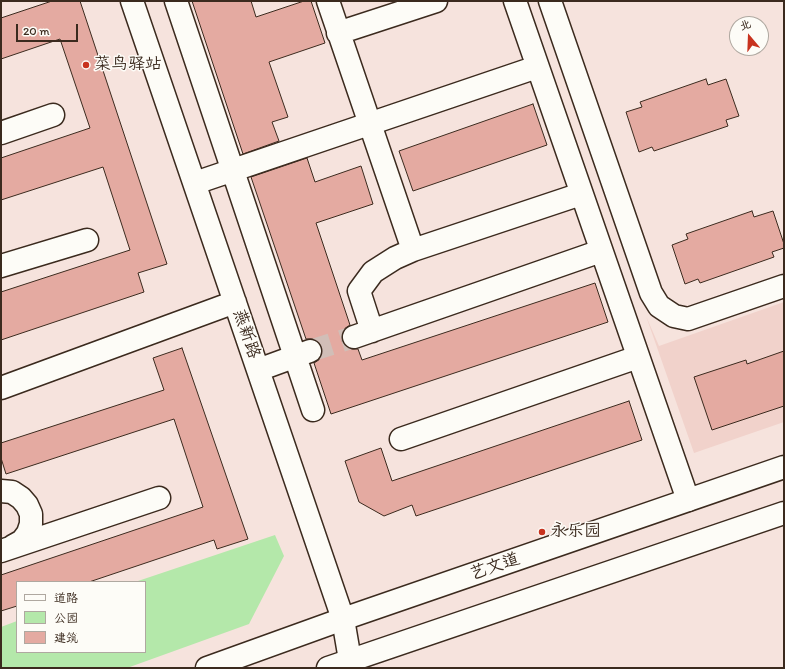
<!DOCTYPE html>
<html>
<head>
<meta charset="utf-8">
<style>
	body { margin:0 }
	#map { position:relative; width:785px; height:669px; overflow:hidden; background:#f6e3dd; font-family:Itim,"LXGW WenKai TC",sans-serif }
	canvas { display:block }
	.frame { position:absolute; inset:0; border:2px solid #3b2a1e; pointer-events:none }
	.legend { position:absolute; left:16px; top:581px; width:130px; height:72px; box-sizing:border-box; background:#fdfcf7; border:1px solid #afa8a0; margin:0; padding:5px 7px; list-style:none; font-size:12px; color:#3b2a1e }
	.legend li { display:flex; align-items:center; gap:8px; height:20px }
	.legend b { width:20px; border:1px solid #afa8a0 }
	.north { position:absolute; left:729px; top:16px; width:40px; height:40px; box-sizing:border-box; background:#fdfcf7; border:1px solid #afa8a0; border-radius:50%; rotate:341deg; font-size:11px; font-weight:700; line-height:16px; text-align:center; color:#3b2a1e }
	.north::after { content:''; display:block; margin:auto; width:14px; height:18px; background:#c8321e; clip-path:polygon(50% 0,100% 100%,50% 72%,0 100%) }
	.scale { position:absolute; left:16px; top:24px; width:62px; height:18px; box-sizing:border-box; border:2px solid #3b2a1e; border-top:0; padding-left:5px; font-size:12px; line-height:14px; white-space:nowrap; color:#3b2a1e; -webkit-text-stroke:3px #fdfcf7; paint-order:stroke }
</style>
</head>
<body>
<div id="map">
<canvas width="785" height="669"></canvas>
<div class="frame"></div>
<ul class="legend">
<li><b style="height:5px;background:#fdfcf7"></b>道路</li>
<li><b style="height:11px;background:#b4e8aa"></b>公园</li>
<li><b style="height:11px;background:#e4aaa1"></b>建筑</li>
</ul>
<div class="north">北</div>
<div class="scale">20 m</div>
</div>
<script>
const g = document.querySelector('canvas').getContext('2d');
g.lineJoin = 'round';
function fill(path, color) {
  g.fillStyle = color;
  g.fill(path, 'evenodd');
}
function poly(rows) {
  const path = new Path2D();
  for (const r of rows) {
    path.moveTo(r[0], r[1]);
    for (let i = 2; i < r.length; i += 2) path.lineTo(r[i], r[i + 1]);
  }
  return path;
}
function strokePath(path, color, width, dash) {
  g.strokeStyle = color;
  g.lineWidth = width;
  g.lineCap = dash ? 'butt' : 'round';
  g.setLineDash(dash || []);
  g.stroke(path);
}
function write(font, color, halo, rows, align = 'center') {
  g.font = font + ' Itim,"LXGW WenKai TC",sans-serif';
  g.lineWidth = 3;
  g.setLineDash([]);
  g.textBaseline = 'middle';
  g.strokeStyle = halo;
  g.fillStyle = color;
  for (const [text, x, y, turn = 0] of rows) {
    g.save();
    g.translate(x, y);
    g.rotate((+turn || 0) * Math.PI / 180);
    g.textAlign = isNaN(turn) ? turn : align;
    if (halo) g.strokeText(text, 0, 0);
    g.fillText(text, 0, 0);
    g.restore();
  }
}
const built = poly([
	[784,302,784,422,694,453,646,316,659,346]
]);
const green = poly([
	[275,535,284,556,249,624,127,668,1,668,1,627,17,621,17,652,145,652,145,582,135,582]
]);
const building = poly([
	[52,1,80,1,167,264,138,273,144,292,1,340,1,292,130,250,103,167,1,200,1,158,90,128,60,39,1,59,1,18,52,1],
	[192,1,251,1,256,17,304,1,311,1,325,43,269,62,288,117,272,122,279,141,243,154,192,1],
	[706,79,708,85,726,79,739,116,726,120,728,126,654,151,652,147,639,152,626,112,642,107,640,102,706,79],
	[533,104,547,145,413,191,399,151,533,104],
	[307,158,315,182,361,166,373,204,316,223,350,325,344,329,342,334,342,341,346,347,352,349,358,349,362,360,595,283,608,322,331,414,314,363,320,359,322,354,322,347,318,341,313,339,306,339,251,177,307,158],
	[752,211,754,217,773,211,784,244,784,248,772,252,774,257,700,283,698,279,685,284,672,245,688,239,686,234,752,211],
	[182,348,248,539,217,549,214,540,89,582,17,582,17,606,1,611,1,575,203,507,174,419,6,474,1,458,1,443,164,390,153,358,182,348],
	[784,351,784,406,712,430,694,377,746,360,747,364,784,351],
	[629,401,642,440,416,516,412,505,384,516,359,502,345,461,381,448,392,481,629,401]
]);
const minorTunnel = poly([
	[310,351,354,337]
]);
const minor = poly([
	[132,1,343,619,350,660,353,668],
	[176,1,313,410],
	[328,1,413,250],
	[515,1,688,500],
	[550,1,651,293,659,306,674,316,688,319,784,286],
	[338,33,436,1],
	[1,133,53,115],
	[195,183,537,67],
	[1,266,87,240],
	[372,331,359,291,373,272,395,258,413,250,581,194],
	[354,337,601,251],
	[258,370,310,351],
	[1,388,235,302],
	[401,439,638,357],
	[1,491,12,492,21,498,27,505,31,514,31,524,28,533,22,541,13,546],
	[1,551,159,498]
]);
const major = poly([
	[207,668,343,619,784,467],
	[328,668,784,513]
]);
const markers = [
	[86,65,4,"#c8321e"],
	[542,532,4,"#c8321e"]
];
const poiNames = [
	["菜鸟驿站",94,65],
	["永乐园",550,532]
];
const streetNames = [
	["燕新路",246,334,71],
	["艺文道",495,567,-19]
];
fill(built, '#f1d2cb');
fill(green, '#b4e8aa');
fill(building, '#e4aaa1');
strokePath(building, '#3b2a1e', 1);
strokePath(minorTunnel, '#d1beb7', 22, [22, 11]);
strokePath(minor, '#3b2a1e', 25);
strokePath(major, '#3b2a1e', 25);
strokePath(minor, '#fdfcf7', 22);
strokePath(major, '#fdfcf7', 22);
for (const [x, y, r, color] of markers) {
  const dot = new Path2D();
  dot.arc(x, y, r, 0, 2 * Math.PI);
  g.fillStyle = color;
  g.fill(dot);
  strokePath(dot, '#fdfcf7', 1.5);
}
write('17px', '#3b2a1e', '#fdfcf7', poiNames, 'left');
write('17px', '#3b2a1e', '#fdfcf7', streetNames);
</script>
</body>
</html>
